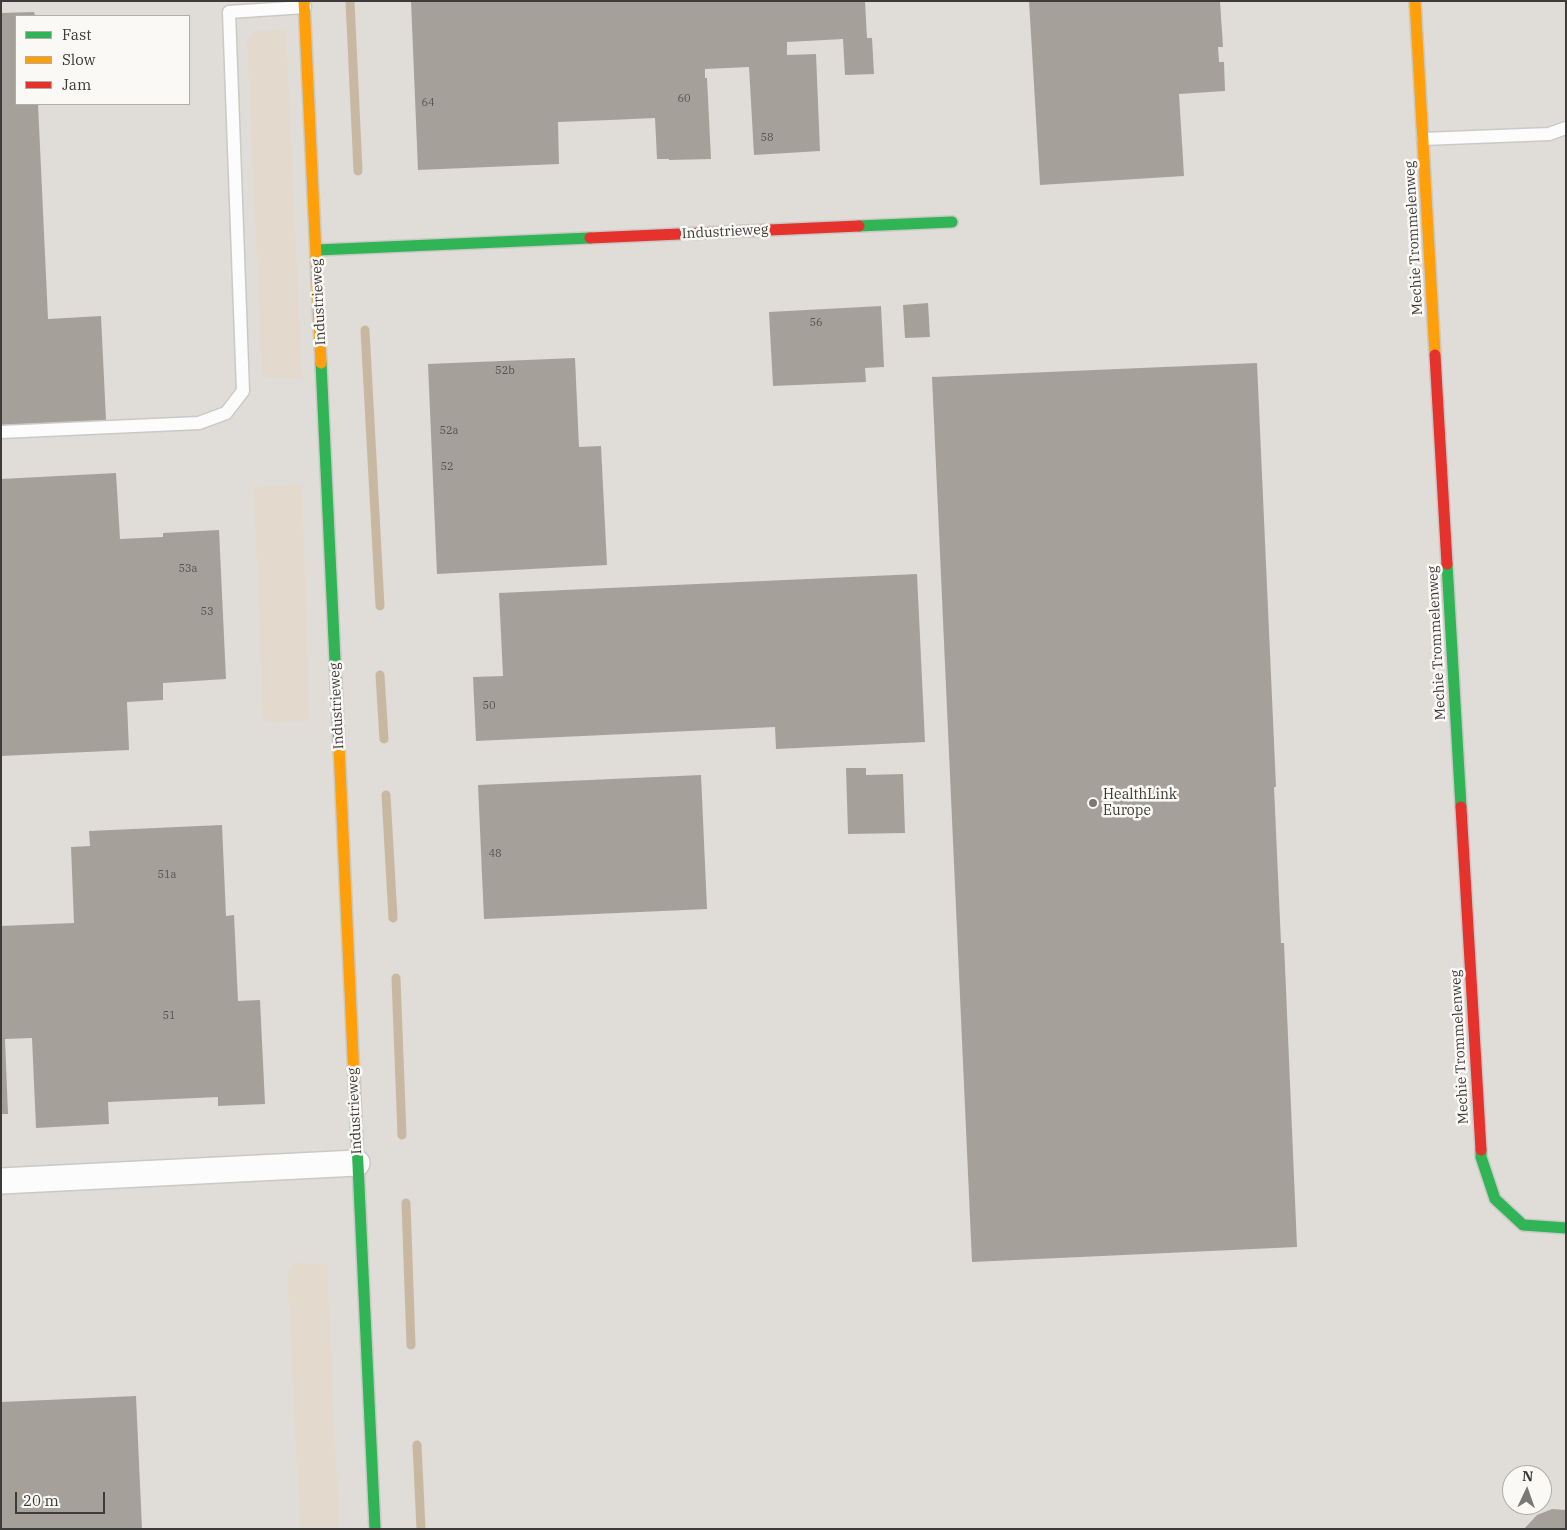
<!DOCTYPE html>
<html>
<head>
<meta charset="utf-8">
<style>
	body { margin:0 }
	#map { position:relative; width:1567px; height:1530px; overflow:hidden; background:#edecea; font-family:"IBM Plex Serif",serif }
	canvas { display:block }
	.frame { position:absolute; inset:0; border:2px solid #3c3b3a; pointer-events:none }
	.legend { position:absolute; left:15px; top:15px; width:175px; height:90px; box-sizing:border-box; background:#fbf9f6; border:1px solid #afadab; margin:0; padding:6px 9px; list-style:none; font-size:15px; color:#3c3b3a }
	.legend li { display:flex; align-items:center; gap:10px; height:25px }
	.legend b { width:25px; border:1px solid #afadab }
	.north { position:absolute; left:1502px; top:1465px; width:50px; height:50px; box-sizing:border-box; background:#fbf9f6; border:1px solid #afadab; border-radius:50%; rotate:3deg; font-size:14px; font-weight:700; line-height:20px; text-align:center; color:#3c3b3a }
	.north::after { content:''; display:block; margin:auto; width:18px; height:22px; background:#7a7978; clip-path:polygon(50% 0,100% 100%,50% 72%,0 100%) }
	.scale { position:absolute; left:15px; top:1492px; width:90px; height:22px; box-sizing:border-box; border:2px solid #3c3b3a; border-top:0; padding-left:6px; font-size:15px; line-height:18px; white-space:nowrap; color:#3c3b3a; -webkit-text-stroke:4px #fbf9f6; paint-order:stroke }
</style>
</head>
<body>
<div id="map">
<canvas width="1567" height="1530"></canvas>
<div class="frame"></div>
<ul class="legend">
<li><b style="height:6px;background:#30b455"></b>Fast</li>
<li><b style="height:6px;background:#ff9f0a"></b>Slow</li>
<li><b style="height:6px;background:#e5322d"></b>Jam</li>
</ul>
<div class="north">N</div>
<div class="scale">20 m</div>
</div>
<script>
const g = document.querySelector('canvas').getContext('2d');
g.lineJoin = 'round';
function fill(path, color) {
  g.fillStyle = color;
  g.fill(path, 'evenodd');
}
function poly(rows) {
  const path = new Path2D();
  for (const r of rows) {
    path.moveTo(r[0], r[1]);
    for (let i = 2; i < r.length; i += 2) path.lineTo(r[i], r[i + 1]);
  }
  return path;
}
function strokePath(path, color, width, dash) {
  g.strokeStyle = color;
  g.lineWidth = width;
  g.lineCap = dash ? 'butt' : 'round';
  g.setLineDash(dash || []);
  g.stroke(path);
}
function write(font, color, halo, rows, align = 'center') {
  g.font = font + ' "IBM Plex Serif",serif';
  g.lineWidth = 5;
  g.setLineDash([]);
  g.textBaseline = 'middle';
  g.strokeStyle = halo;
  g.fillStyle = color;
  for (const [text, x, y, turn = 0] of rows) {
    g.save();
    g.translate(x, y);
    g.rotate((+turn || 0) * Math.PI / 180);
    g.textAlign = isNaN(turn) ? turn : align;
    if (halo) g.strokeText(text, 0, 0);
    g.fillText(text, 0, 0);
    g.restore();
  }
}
const built = poly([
	[1,1,1566,1,1566,1529,1,1529],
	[16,16,189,16,189,104,16,104],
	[1512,1475,1542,1475,1542,1505,1512,1505]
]);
const green = poly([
	[286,30,301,361,302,379,262,377,247,39,255,31],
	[302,485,309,721,268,722,263,719,254,490,260,486],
	[296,1263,327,1264,339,1529,300,1529,287,1268]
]);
const stream = poly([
	[350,1,358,171],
	[365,330,380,606],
	[380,675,384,739],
	[386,795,393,918],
	[396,978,402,1135],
	[406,1203,411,1345],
	[417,1445,421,1529]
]);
const building = poly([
	[411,1,865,1,867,38,872,38,874,74,845,75,843,39,787,42,787,55,816,54,820,151,754,155,749,67,705,69,705,78,707,78,711,159,669,160,669,159,657,159,655,118,610,120,558,122,559,164,418,170],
	[1029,1,1220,1,1223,47,1218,47,1219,62,1224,62,1225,91,1179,94,1184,176,1040,185],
	[34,12,35,16,16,16,16,104,38,104,48,319,101,316,106,420,1,425,1,13],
	[928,303,930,337,905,338,903,305],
	[881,306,884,367,865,368,866,382,773,386,769,312],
	[575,358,579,447,601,446,607,565,437,574,428,364],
	[1257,363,1276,787,1274,787,1281,943,1284,943,1297,1247,972,1262,932,377],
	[116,473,120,539,163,537,163,533,219,530,226,679,163,683,163,700,127,702,129,750,1,756,1,479],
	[917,574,925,742,776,749,775,727,476,741,473,677,503,676,499,593],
	[846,768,866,768,866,775,903,774,905,833,848,834],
	[701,775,707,909,484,919,478,785],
	[222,825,226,916,234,915,238,1001,260,1000,265,1104,218,1106,218,1097,108,1102,109,1124,36,1128,32,1038,5,1039,8,1114,1,1114,1,926,74,923,71,847,90,846,89,831],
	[136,1396,142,1529,1,1529,1,1402],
	[1552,1509,1566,1510,1566,1529,1524,1529,1537,1515]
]);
const lane = poly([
	[1423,139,1549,134,1566,128],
	[1,432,199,423,226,413,243,391,229,12,305,7]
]);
const street = poly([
	[1,1181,357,1163]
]);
const fast = poly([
	[859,226,952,222],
	[317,250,590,238],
	[321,363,339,746],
	[1447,564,1461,807],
	[356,1122,375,1529],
	[1481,1150,1481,1157,1495,1199,1523,1225,1566,1228]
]);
const slow = poly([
	[304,1,321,363],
	[1415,1,1435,355],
	[339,746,356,1122]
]);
const jam = poly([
	[590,238,859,226],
	[1435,355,1447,564],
	[1461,807,1481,1150]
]);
const markers = [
	[1093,803,5,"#7a7978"]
];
const numberNames = [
	["60",684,99],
	["64",428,103],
	["58",767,138],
	["56",816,323],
	["52b",505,371],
	["52a",449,431],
	["52",447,467],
	["53a",188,569],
	["53",207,612],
	["50",489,706],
	["48",495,854],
	["51a",167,875],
	["51",169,1016]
];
const streetNames = [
	["Industrieweg",725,232,-3],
	["Mechie Trommelenweg",1414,238,-93],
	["Industrieweg",319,302,-93],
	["Mechie Trommelenweg",1437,643,-93],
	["Industrieweg",337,706,-93],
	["Mechie Trommelenweg",1460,1047,-93],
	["Industrieweg",355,1111,-93]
];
const poiNames = [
	["HealthLink",1103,795],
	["Europe",1103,811]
];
fill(built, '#e0dcd7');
fill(green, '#e3dacd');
strokePath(stream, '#c9b8a1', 9);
fill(building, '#a5a19a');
strokePath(lane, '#c9c9c7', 15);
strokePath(street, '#c9c9c7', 28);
strokePath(fast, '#c9c9c7', 14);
strokePath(slow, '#c9c9c7', 14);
strokePath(jam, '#c9c9c7', 14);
strokePath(lane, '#fcfcfc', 12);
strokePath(street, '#fcfcfc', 25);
strokePath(fast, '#30b455', 11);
strokePath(slow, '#ff9f0a', 11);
strokePath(jam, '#e5322d', 11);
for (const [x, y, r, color] of markers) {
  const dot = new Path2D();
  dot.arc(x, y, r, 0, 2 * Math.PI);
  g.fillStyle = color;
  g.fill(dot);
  strokePath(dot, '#fbf9f6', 2);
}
write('11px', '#565452', null, numberNames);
write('14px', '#3c3b3a', '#fbf9f6', streetNames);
write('14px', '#3c3b3a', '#fbf9f6', poiNames, 'left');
</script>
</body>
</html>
